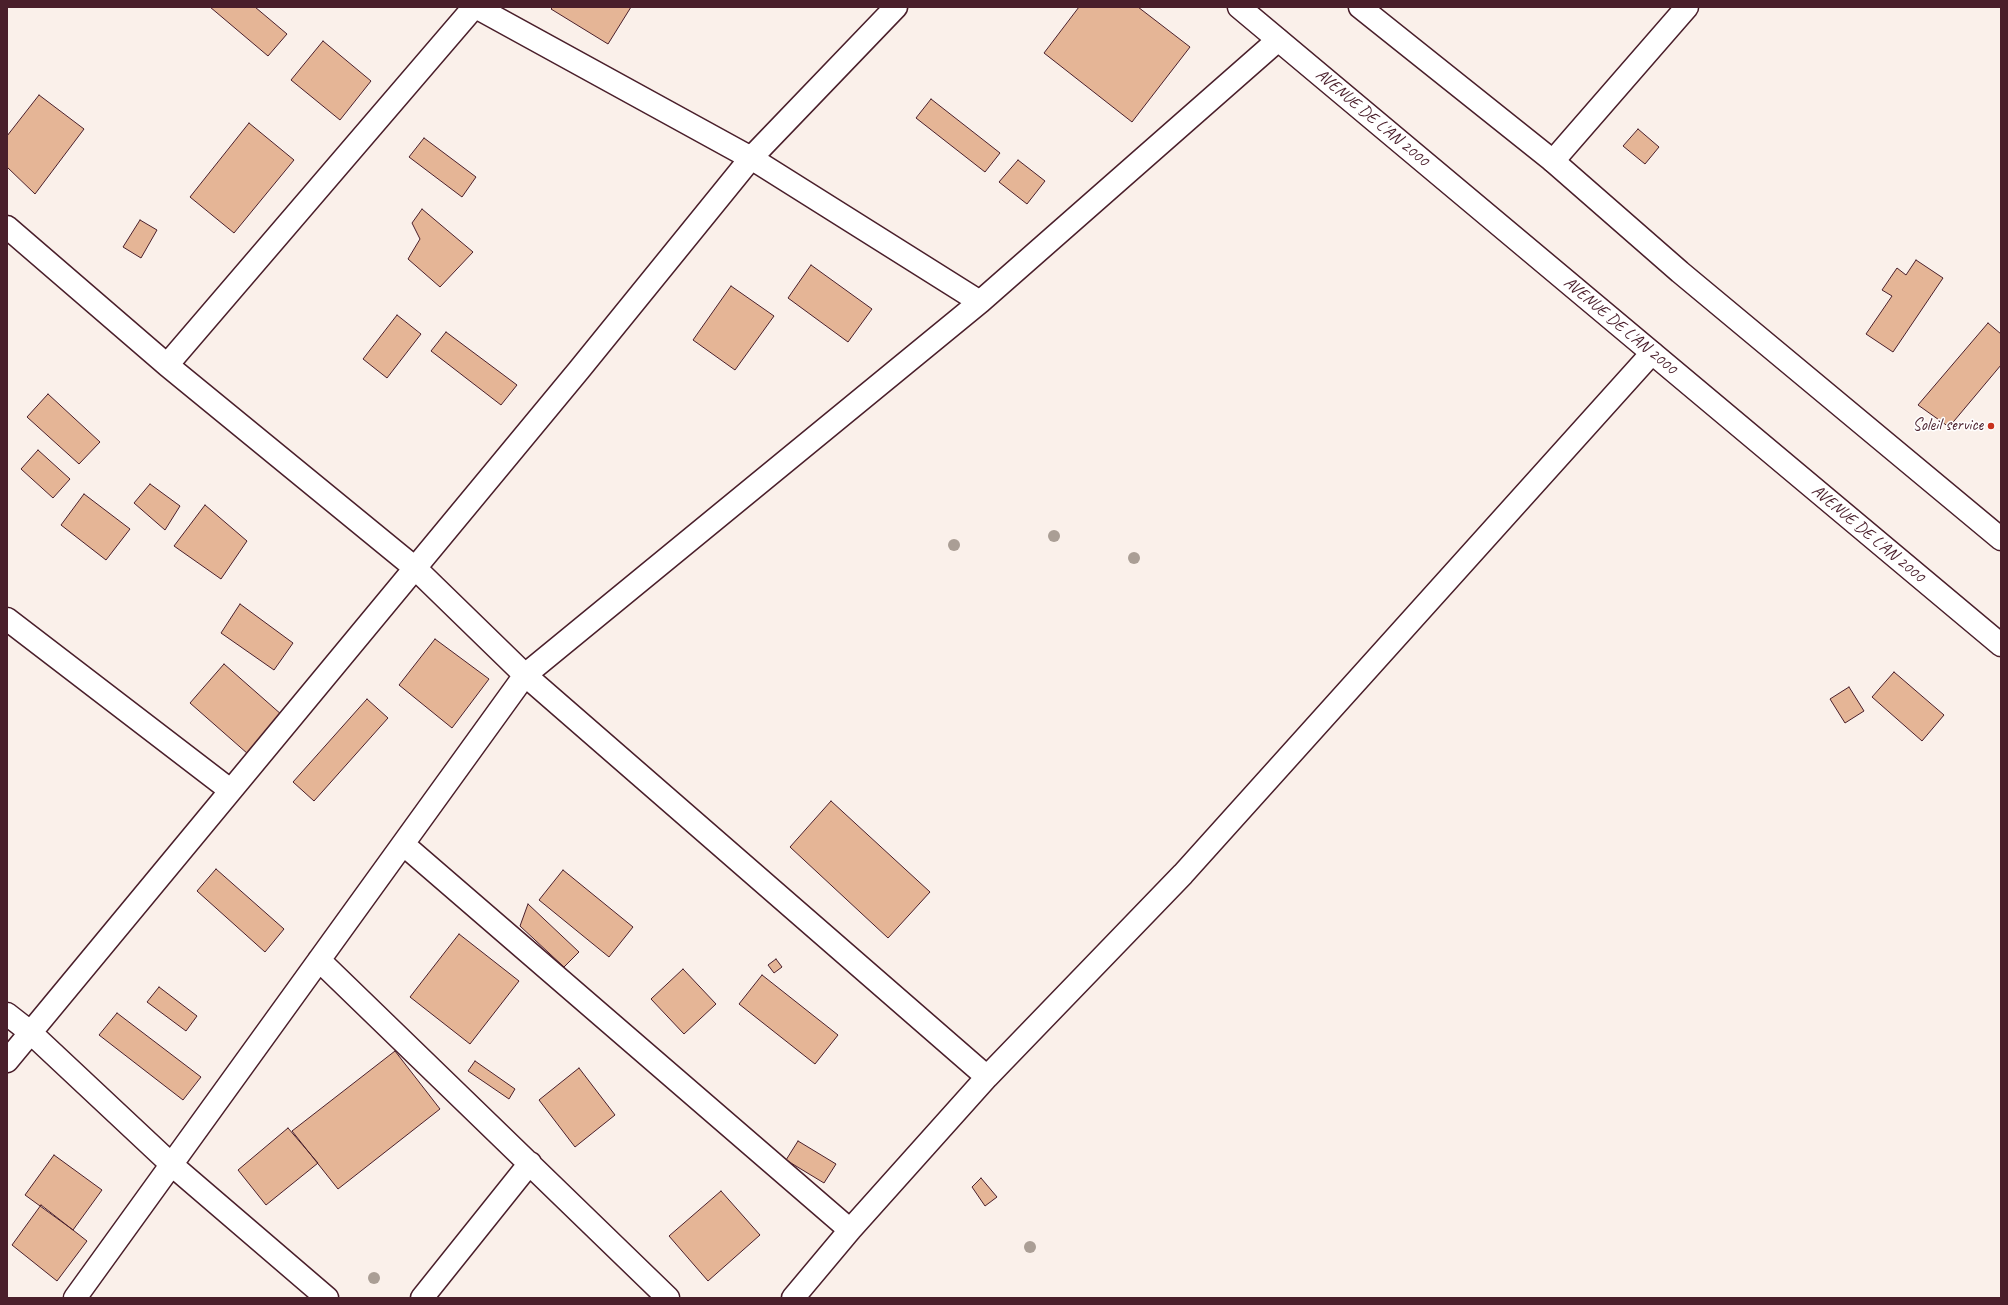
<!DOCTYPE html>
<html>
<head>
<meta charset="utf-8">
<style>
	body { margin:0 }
	#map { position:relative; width:2008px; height:1305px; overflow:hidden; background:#faf0ea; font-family:Caveat,sans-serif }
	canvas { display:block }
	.frame { position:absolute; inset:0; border:8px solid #4a1f2b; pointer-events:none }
</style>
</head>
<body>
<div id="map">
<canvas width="2008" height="1305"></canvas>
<div class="frame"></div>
</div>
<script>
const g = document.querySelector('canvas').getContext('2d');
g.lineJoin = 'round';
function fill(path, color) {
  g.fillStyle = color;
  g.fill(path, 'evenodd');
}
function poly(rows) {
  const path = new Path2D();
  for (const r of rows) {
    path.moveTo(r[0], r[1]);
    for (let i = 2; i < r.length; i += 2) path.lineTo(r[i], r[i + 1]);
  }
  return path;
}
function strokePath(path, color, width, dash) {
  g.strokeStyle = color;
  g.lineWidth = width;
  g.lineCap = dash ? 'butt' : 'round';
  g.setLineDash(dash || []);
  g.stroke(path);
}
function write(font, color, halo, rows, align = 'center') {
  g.font = font + ' Caveat,sans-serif';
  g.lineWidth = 3;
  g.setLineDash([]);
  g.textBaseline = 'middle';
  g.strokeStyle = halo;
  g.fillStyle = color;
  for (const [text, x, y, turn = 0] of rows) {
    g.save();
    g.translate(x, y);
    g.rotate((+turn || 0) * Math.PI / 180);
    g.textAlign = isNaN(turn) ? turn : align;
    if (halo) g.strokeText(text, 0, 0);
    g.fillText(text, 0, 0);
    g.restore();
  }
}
const building = poly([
	[210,7,255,7,287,34,268,56,210,7],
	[553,7,631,7,608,44,551,9,553,7],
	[1079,7,1138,7,1190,47,1132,122,1044,53,1079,7],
	[323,41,371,81,340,120,291,80,323,41],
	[39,95,84,129,35,194,7,167,7,136,39,95],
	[931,99,1000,153,985,172,916,118,931,99],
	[249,123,294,160,234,233,190,197,249,123],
	[1638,129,1659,147,1645,164,1623,146,1638,129],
	[424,138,476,177,462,197,409,157,424,138],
	[1018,160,1045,181,1027,204,999,182,1018,160],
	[422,209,473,252,440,287,408,259,420,239,412,223,422,209],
	[140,220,157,230,141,258,123,247,140,220],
	[1916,260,1943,278,1893,352,1866,334,1892,296,1882,290,1897,268,1906,275,1916,260],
	[811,265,872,309,848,342,788,298,811,265],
	[731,286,774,316,735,370,693,340,731,286],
	[397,315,421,334,387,378,363,359,397,315],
	[1988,323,2001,334,2001,365,1949,427,1918,405,1988,323],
	[446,332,517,385,501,405,431,351,446,332],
	[48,394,100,442,79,464,27,417,48,394],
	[38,450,70,479,53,498,21,469,38,450],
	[150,484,180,506,165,530,134,503,150,484],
	[84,494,130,529,106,560,61,525,84,494],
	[205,505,247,541,221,579,174,546,205,505],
	[240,604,293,643,274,670,221,633,240,604],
	[435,639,489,679,452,728,399,685,435,639],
	[224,664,282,715,248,754,190,703,224,664],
	[1894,672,1944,715,1922,741,1872,697,1894,672],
	[1849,687,1864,711,1845,723,1830,699,1849,687],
	[367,699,388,718,314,801,293,782,367,699],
	[831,801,930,892,888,938,790,847,831,801],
	[216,869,284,929,265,952,197,891,216,869],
	[563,870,633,927,609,957,539,900,563,870],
	[528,904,579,952,564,967,520,926,528,904],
	[459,934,519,981,470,1044,410,997,459,934],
	[776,959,782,967,774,973,768,965,776,959],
	[683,969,716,1004,684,1034,651,999,683,969],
	[762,975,838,1035,815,1064,739,1004,762,975],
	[159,987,197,1016,186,1031,147,1002,159,987],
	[117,1013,201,1077,183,1100,99,1035,117,1013],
	[395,1051,440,1109,338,1189,292,1131,395,1051],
	[475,1061,515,1089,509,1099,468,1071,475,1061],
	[579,1068,615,1115,575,1147,539,1100,579,1068],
	[288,1128,318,1163,266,1205,238,1170,288,1128],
	[798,1141,836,1164,824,1183,786,1160,798,1141],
	[54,1155,102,1190,73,1230,25,1195,54,1155],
	[981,1178,997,1197,985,1206,972,1187,981,1178],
	[721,1191,760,1235,708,1281,669,1236,721,1191],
	[41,1205,87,1241,57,1281,12,1245,41,1205]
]);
const minor = poly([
	[476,7,751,158,980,302],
	[1553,161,1687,7],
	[7,227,167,365,415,568,525,675,987,1077],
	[167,365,474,7],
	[7,619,230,790],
	[403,844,850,1230],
	[319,960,668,1298],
	[7,1014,30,1032,172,1165,327,1298],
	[7,1061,579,370,751,158,896,7],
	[75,1298,525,675,980,302,1278,40],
	[422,1298,530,1163],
	[793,1298,850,1230,987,1077,1183,874,1652,353]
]);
const major = poly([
	[1239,7,2001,645],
	[1360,7,1553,161,1680,272,2001,539]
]);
const trees = [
	[1054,536],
	[954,545],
	[1134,558],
	[1030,1247],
	[374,1278]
];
const markers = [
	[1991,426,4,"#c8321e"]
];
const streetNames = [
	["AVENUE DE L'AN 2000",1372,118,40],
	["AVENUE DE L'AN 2000",1620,326,40],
	["AVENUE DE L'AN 2000",1868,534,40]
];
const poiNames = [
	["Soleil service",1983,426]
];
fill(building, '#e5b596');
strokePath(building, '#4a1f2b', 1);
strokePath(minor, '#4a1f2b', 25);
strokePath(major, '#4a1f2b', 25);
strokePath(minor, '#fff', 22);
strokePath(major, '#fff', 22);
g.fillStyle = '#aa9e95';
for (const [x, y] of trees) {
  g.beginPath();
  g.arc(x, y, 6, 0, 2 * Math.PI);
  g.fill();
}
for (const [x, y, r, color] of markers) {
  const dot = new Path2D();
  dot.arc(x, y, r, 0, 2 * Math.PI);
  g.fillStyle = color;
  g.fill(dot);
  strokePath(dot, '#fff', 1.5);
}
write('17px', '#4a1f2b', '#fff', streetNames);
write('17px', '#4a1f2b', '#fff', poiNames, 'right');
</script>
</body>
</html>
